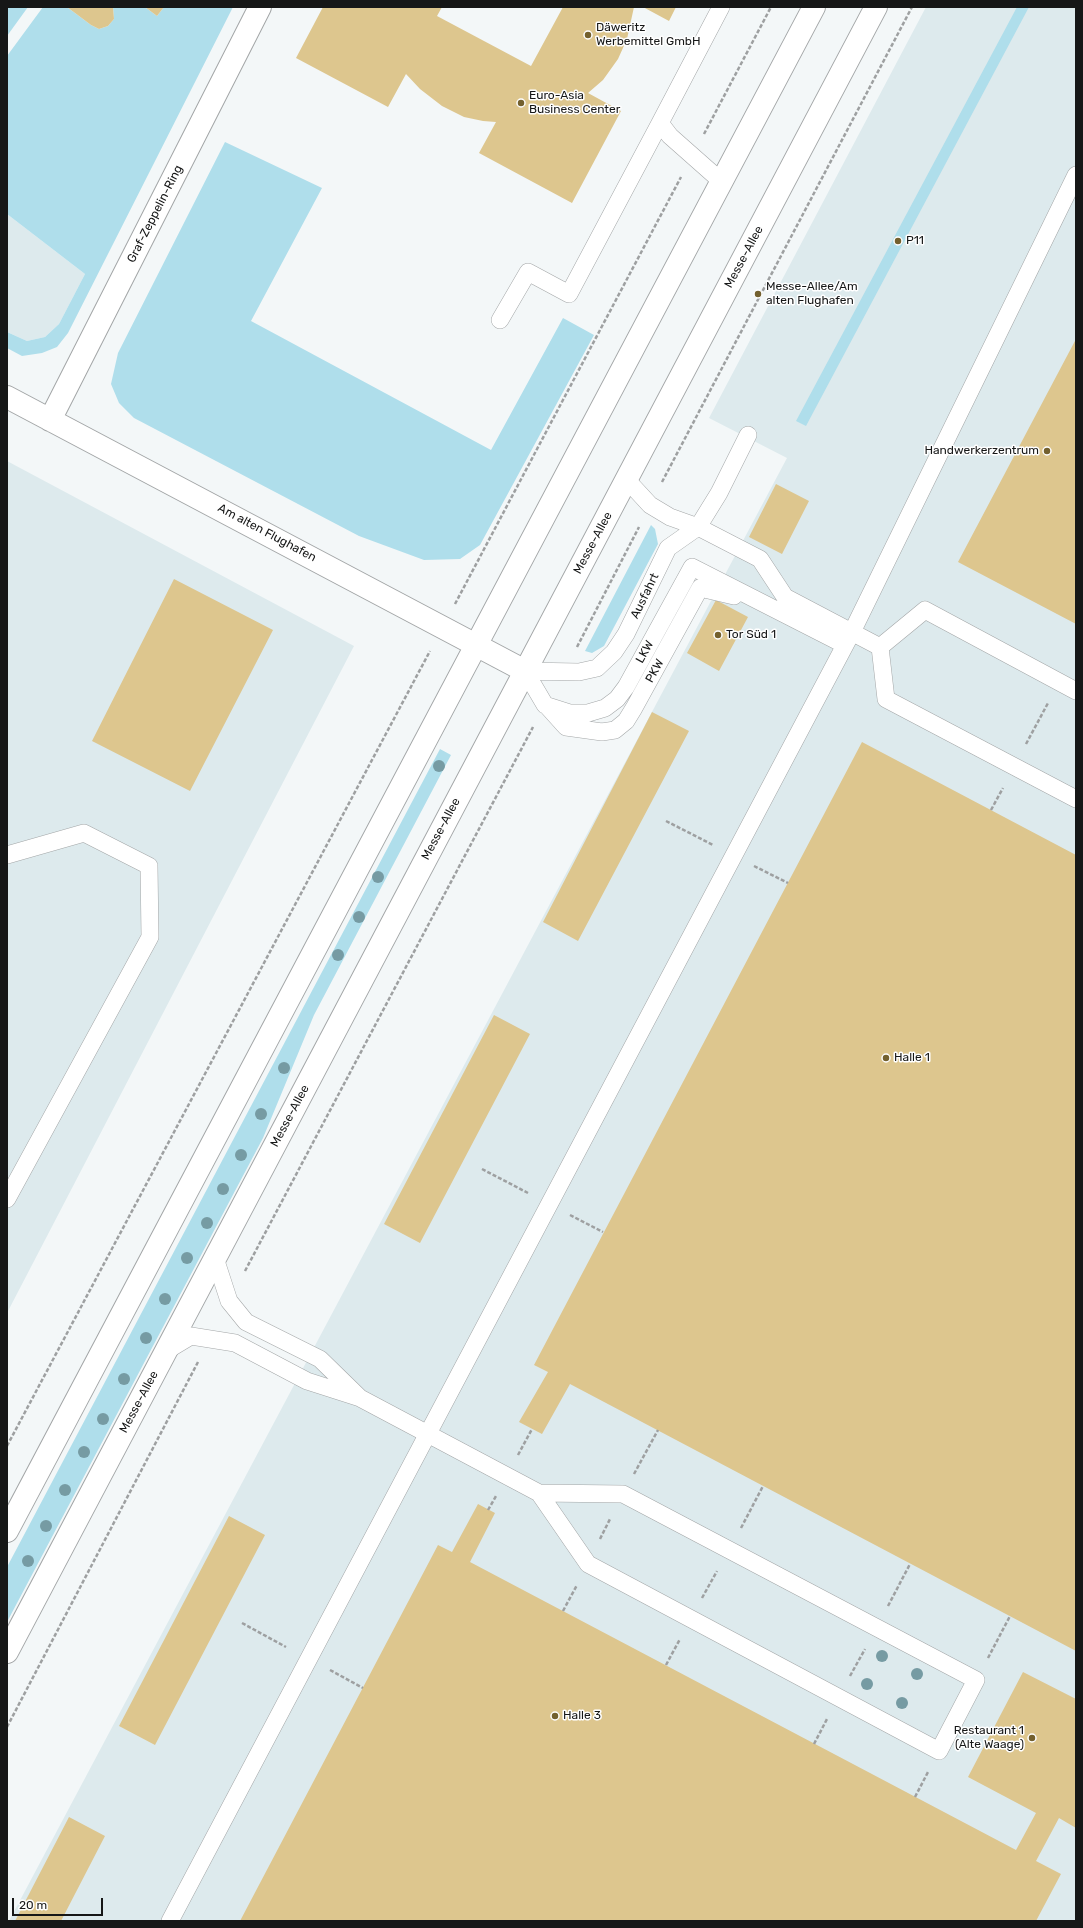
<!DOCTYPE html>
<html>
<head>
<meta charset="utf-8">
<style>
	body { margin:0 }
	#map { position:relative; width:1083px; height:1928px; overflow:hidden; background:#f3f7f8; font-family:Rubik,sans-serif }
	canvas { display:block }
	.frame { position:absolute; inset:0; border:8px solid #161717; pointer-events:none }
	.scale { position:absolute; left:12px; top:1898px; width:91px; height:18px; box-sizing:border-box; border:2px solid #161717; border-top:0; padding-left:5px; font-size:12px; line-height:14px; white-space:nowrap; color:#161717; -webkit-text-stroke:3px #fff; paint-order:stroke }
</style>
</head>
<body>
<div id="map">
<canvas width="1083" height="1928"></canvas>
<div class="frame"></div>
<div class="scale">20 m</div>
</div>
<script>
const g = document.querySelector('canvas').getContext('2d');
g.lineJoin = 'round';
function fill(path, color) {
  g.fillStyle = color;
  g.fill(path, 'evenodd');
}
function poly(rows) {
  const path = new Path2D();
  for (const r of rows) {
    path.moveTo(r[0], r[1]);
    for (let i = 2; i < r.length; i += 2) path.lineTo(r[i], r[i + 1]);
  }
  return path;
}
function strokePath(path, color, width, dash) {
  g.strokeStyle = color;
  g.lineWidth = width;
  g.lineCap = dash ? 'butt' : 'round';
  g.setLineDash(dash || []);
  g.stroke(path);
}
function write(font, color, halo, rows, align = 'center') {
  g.font = font + ' Rubik,sans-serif';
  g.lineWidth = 3;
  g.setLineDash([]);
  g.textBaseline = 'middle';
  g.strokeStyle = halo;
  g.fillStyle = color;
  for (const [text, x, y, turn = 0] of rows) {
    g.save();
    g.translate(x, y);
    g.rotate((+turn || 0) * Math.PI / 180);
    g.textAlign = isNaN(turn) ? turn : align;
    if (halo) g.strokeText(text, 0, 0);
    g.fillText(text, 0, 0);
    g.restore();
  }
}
const built = poly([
	[926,7,1076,7,1076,1921,9,1921,787,458,709,418],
	[7,214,85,274,59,324,45,337,27,341,7,332],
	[7,461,354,646,7,1313]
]);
const green = poly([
	[7,7,28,7,7,36],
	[43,7,67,7,91,25,99,29,108,26,114,19,113,7,145,7,157,16,164,7,233,7,68,333,57,347,42,353,22,356,7,348,7,332,27,341,45,337,59,324,85,274,7,214,7,56],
	[1017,7,1029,7,806,426,796,421],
	[225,142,322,188,251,321,491,450,563,318,594,335,480,545,460,559,424,560,359,536,134,418,119,403,111,384,118,353],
	[651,525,655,529,658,544,604,646,592,653,585,651],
	[440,749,451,755,314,1015,263,1138,7,1622,7,1567]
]);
const building = poly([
	[67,7,113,7,114,19,108,26,99,29,91,25],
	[145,7,164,7,157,16],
	[323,7,442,7,437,16,531,66,563,7,634,7,627,39,618,59,603,80,588,93,621,111,572,203,479,153,496,122,483,121,464,117,442,106,420,89,406,74,388,107,296,58],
	[643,7,676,7,669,21],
	[1076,339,1076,624,958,562],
	[776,484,809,501,782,554,749,537],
	[174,579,273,630,190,791,92,741],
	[716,600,748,617,719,671,687,653],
	[652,712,689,731,578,941,543,922],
	[862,742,1076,855,1076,1651,570,1384,542,1434,519,1422,548,1372,534,1365],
	[494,1015,530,1034,420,1243,384,1224],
	[478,1504,495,1513,470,1562,1016,1850,1036,1813,968,1777,1023,1672,1076,1699,1076,1828,1059,1818,1036,1861,1061,1874,1036,1921,240,1921,438,1545,452,1552],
	[229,1516,265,1535,155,1745,119,1726],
	[69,1817,105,1836,61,1921,15,1921]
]);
const path = poly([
	[704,134,771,7],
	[662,482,912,7],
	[455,604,681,177],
	[577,647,639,527],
	[1026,744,1048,703],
	[991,810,1003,788],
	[666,821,713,845],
	[754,866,788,883],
	[482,1169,528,1193],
	[570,1215,603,1232],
	[245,1271,533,727],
	[7,1446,430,651],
	[518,1455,532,1429],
	[634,1474,658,1430],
	[488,1510,496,1496],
	[741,1528,763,1486],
	[600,1539,610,1519],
	[702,1598,717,1571],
	[888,1606,910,1564],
	[563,1611,577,1585],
	[242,1623,286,1647],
	[988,1658,1010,1616],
	[666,1665,680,1639],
	[330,1670,363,1688],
	[850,1676,865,1649],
	[7,1727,198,1362],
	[814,1744,827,1719],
	[915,1797,928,1772]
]);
const lane = poly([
	[721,7,660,123,670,136,722,182],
	[500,320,528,272,569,294,660,123],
	[626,479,650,505,670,517,698,527,719,493,748,435],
	[880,647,925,610,1076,691],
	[525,671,579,672,597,668,614,652,626,634,668,548,698,527,760,559,785,597,880,647,886,699,1076,799],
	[525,671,545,705,570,713,588,713,605,708,617,699,626,687,692,567,845,645],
	[548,707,566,727,602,732,615,730,626,721,634,708,700,588,734,596],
	[7,855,84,833,149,866,150,937,7,1199],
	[166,1351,191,1336,235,1343,307,1381,360,1398,320,1359,246,1322,229,1301,215,1258],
	[360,1398,539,1493,588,1564,939,1751,976,1680,623,1494,539,1493],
	[170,1921,852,632,1076,175]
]);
const street = poly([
	[7,397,525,671],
	[50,420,260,7]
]);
const secondary = poly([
	[7,1531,814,7],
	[7,1652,876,7]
]);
const trees = [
	[439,766],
	[378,877],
	[359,917],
	[338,955],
	[284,1068],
	[261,1114],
	[241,1155],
	[223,1189],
	[207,1223],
	[187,1258],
	[165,1299],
	[146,1338],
	[124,1379],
	[103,1419],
	[84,1452],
	[65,1490],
	[46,1526],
	[28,1561],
	[882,1656],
	[917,1674],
	[867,1684],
	[902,1703]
];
const markers = [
	[588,35,4,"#73602e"],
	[521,103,4,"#73602e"],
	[898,241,4,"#73602e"],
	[758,294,4,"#73602e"],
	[1047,451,4,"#73602e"],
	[718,635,4,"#73602e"],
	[886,1058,4,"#73602e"],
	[555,1716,4,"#73602e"],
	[1032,1738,4,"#73602e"]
];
const poiNames = [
	["Däweritz",596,28],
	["Werbemittel GmbH",596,42],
	["Euro-Asia",529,96],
	["Business Center",529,110],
	["P11",906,241],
	["Messe-Allee/Am",766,287],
	["alten Flughafen",766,301],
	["Handwerkerzentrum",1039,451,"right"],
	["Tor Süd 1",726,635],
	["Halle 1",894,1058],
	["Halle 3",563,1716],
	["Restaurant 1",1024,1731,"right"],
	["(Alte Waage)",1024,1745,"right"]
];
const streetNames = [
	["Graf-Zeppelin-Ring",155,214,-63],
	["Messe-Allee",744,257,-62],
	["Am alten Flughafen",267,533,28],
	["Messe-Allee",593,543,-62],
	["Ausfahrt",645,596,-64],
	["LKW",645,652,-61],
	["PKW",655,671,-61],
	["Messe-Allee",441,829,-62],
	["Messe-Allee",290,1116,-62],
	["Messe-Allee",139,1402,-62]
];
fill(built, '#ddeaed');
fill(green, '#afdeeb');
fill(building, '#ddc68e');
strokePath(lane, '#a3a6a7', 18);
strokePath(street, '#a3a6a7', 24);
strokePath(secondary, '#a3a6a7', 24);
strokePath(path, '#9ea0a1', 2.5, [4, 2]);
strokePath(lane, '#fff', 17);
strokePath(street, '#fff', 22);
strokePath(secondary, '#fff', 22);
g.fillStyle = '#769ba3';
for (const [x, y] of trees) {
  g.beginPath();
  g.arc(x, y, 6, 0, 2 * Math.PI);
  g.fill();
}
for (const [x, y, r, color] of markers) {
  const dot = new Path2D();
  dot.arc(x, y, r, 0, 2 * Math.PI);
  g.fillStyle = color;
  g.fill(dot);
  strokePath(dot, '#fff', 1.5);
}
write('12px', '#161717', '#fff', poiNames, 'left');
write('12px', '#161717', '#fff', streetNames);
</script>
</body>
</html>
